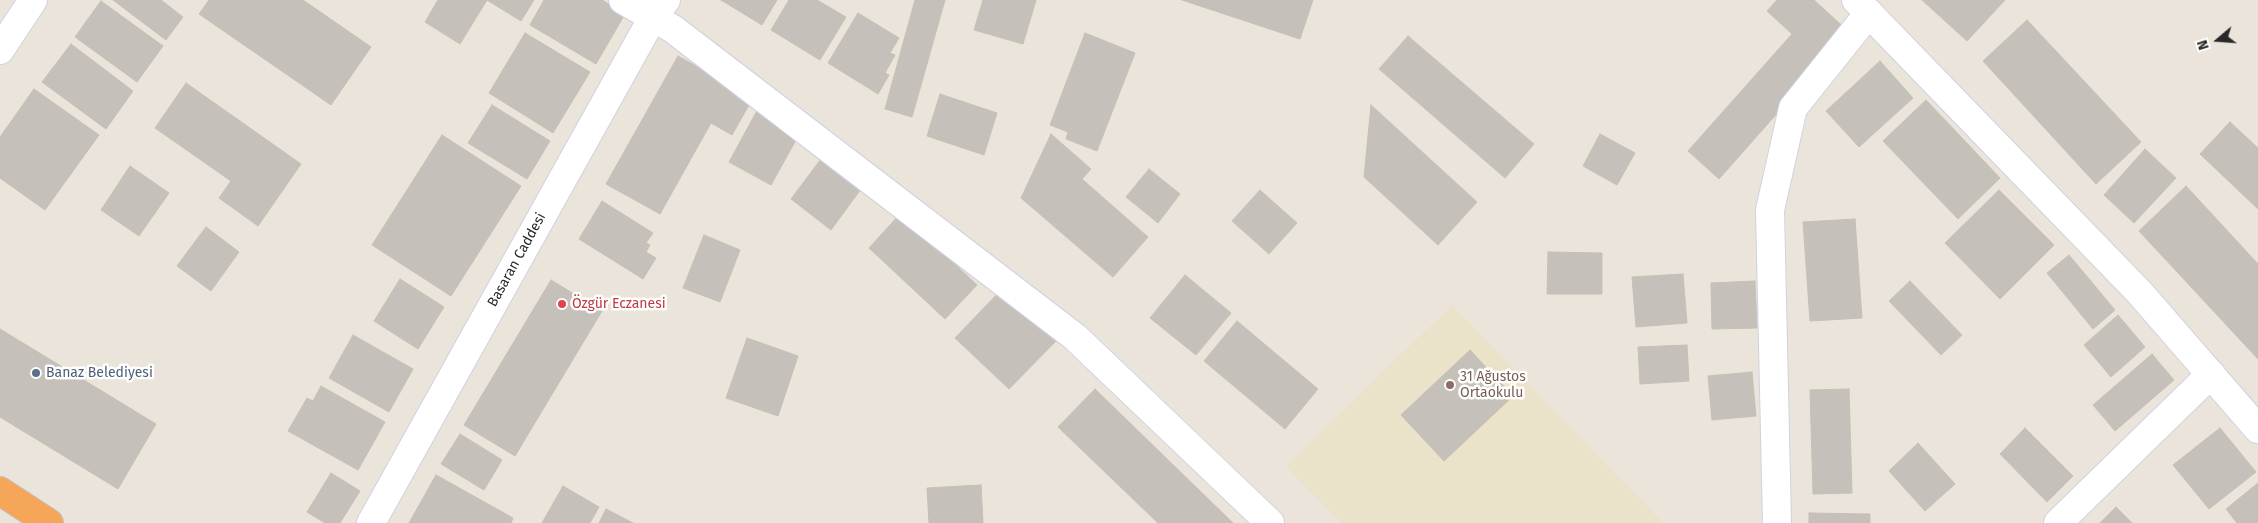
<!DOCTYPE html>
<html>
<head>
<meta charset="utf-8">
<style>
	body { margin:0 }
	#map { position:relative; width:2258px; height:523px; overflow:hidden; background:#eae4da; font-family:"Fira Sans",sans-serif }
	canvas { display:block }
	.north { position:absolute; left:2193px; top:15px; width:50px; height:50px; -webkit-text-stroke:4px #fff; paint-order:stroke; rotate:252deg; font-size:14px; font-weight:700; line-height:20px; text-align:center; color:#282828 }
	.north::after { content:''; display:block; margin:auto; width:18px; height:22px; background:#282828; clip-path:polygon(50% 0,100% 100%,50% 72%,0 100%) }
</style>
</head>
<body>
<div id="map">
<canvas width="2258" height="523"></canvas>
<div class="north">N</div>
</div>
<script>
const g = document.querySelector('canvas').getContext('2d');
g.lineJoin = 'round';
function fill(path, color) {
  g.fillStyle = color;
  g.fill(path, 'evenodd');
}
function poly(rows) {
  const path = new Path2D();
  for (const r of rows) {
    path.moveTo(r[0], r[1]);
    for (let i = 2; i < r.length; i += 2) path.lineTo(r[i], r[i + 1]);
  }
  return path;
}
function strokePath(path, color, width, dash) {
  g.strokeStyle = color;
  g.lineWidth = width;
  g.lineCap = dash ? 'butt' : 'round';
  g.setLineDash(dash || []);
  g.stroke(path);
}
function write(font, color, halo, rows, align = 'center') {
  g.font = font + ' "Fira Sans",sans-serif';
  g.lineWidth = 5;
  g.setLineDash([]);
  g.textBaseline = 'middle';
  g.strokeStyle = halo;
  g.fillStyle = color;
  for (const [text, x, y, turn = 0] of rows) {
    g.save();
    g.translate(x, y);
    g.rotate((+turn || 0) * Math.PI / 180);
    g.textAlign = isNaN(turn) ? turn : align;
    if (halo) g.strokeText(text, 0, 0);
    g.fillText(text, 0, 0);
    g.restore();
  }
}
const education = poly([
	[1452,305,1663,523,1341,523,1286,466]
]);
const building = poly([
	[113,0,161,0,183,17,166,40,113,0],
	[209,0,303,0,371,47,331,105,199,14,209,0],
	[438,0,534,0,521,21,487,0,460,44,425,22,438,0],
	[544,0,602,0,625,14,596,64,530,25,544,0],
	[721,0,777,0,762,25,721,0],
	[789,0,817,0,846,17,820,60,771,30,789,0],
	[915,0,945,0,912,117,885,109,915,0],
	[983,0,1036,0,1023,44,974,30,983,0],
	[1182,0,1313,0,1300,39,1182,0],
	[1777,0,1814,0,1849,32,1719,179,1688,151,1792,34,1767,11,1777,0],
	[1922,0,2005,0,1967,41,1922,0],
	[101,1,163,46,137,82,75,37,101,1],
	[858,13,899,38,890,53,895,55,885,73,889,75,878,94,828,63,858,13],
	[2027,20,2141,142,2096,184,1983,61,2027,20],
	[525,33,590,72,553,133,489,93,525,33],
	[1085,33,1135,53,1097,151,1066,139,1068,132,1050,125,1085,33],
	[1408,36,1534,144,1505,178,1379,69,1408,36],
	[71,44,133,91,106,129,42,82,71,44],
	[678,56,753,98,732,135,711,123,660,214,606,184,678,56],
	[1880,61,1913,98,1859,147,1826,111,1880,61],
	[186,83,301,164,258,226,219,198,231,181,155,128,186,83],
	[34,89,99,135,45,210,0,178,0,137,34,89],
	[940,94,997,113,984,155,927,136,940,94],
	[1926,100,2000,178,1958,219,1883,141,1926,100],
	[492,105,550,141,527,179,468,143,492,105],
	[1371,105,1477,202,1438,245,1364,177,1371,105],
	[759,107,796,140,771,185,729,162,759,107],
	[2230,122,2258,148,2258,209,2200,154,2230,122],
	[1051,134,1091,169,1082,179,1148,237,1113,277,1021,198,1051,134],
	[1600,134,1635,153,1617,185,1583,166,1600,134],
	[442,135,521,186,451,296,372,245,442,135],
	[2145,149,2176,178,2134,223,2104,195,2145,149],
	[821,159,861,189,831,230,791,199,821,159],
	[130,166,169,193,139,236,101,210,130,166],
	[1149,169,1180,194,1158,223,1126,197,1149,169],
	[2186,186,2258,264,2258,359,2139,231,2186,186],
	[1260,190,1297,223,1269,254,1232,221,1260,190],
	[1999,190,2054,245,2000,299,1945,243,1999,190],
	[602,201,653,233,646,243,650,245,646,252,656,258,643,279,579,239,602,201],
	[901,213,977,285,945,319,869,248,901,213],
	[1855,219,1862,318,1810,321,1803,222,1855,219],
	[206,227,239,252,211,291,177,266,206,227],
	[704,235,740,250,720,302,683,288,704,235],
	[1548,252,1602,253,1602,294,1547,294,1548,252],
	[2069,255,2115,310,2093,329,2047,273,2069,255],
	[1683,274,1687,323,1636,327,1632,277,1683,274],
	[1185,275,1231,313,1196,355,1150,318,1185,275],
	[400,279,444,307,418,349,374,321,400,279],
	[551,280,602,311,515,456,464,425,551,280],
	[1755,281,1757,328,1712,329,1711,283,1755,281],
	[1910,281,1962,335,1941,355,1889,301,1910,281],
	[1002,289,1056,341,1009,389,955,338,1002,289],
	[2118,315,2145,347,2111,377,2084,345,2118,315],
	[1237,321,1318,389,1285,429,1204,361,1237,321],
	[0,329,156,424,118,489,0,417,0,329],
	[353,335,413,369,389,412,329,378,353,335],
	[747,338,798,356,778,416,726,398,747,338],
	[1687,345,1689,381,1640,384,1638,347,1687,345],
	[1470,350,1513,396,1444,461,1401,415,1470,350],
	[2152,354,2174,380,2115,431,2093,405,2152,354],
	[1752,372,1756,416,1712,420,1708,376,1752,372],
	[321,386,385,422,358,470,288,431,307,398,313,401,321,386],
	[1095,389,1233,523,1158,523,1058,427,1095,389],
	[1849,389,1852,493,1813,494,1810,390,1849,389],
	[2025,428,2073,476,2047,502,2000,454,2025,428],
	[2220,428,2256,472,2209,509,2173,465,2220,428],
	[460,434,502,460,484,490,441,464,460,434],
	[1918,443,1955,484,1925,511,1889,471,1918,443],
	[331,473,360,491,340,523,325,523,307,512,331,473],
	[436,475,513,518,511,523,409,523,436,475],
	[2258,483,2258,523,2237,523,2226,509,2258,483],
	[981,485,983,523,929,523,927,488,981,485],
	[563,486,599,507,590,523,542,523,563,486],
	[2116,507,2132,523,2100,523,2116,507],
	[606,509,633,523,599,523,606,509],
	[1809,513,1870,514,1870,523,1809,523,1809,513]
]);
const street = poly([
	[623,0,673,29,1075,337,1270,523],
	[1777,523,1770,210,1793,108,1869,13],
	[2058,523,2211,374]
]);
const secondary = poly([
	[1856,0,2140,293,2258,429],
	[0,50,33,0],
	[371,523,653,17,666,0]
]);
const highway = poly([
	[0,491,49,523]
]);
const markers = [
	[562,304,5,"#e0444e"],
	[36,373,5,"#5c6f8a"],
	[1450,385,5,"#8d6e63"]
];
const streetNames = [
	["Basaran Caddesi",517,260,-61]
];
const healthNames = [
	["Özgür Eczanesi",572,304]
];
const serviceNames = [
	["Banaz Belediyesi",46,373]
];
const educationNames = [
	["31 Ağustos",1460,377],
	["Ortaokulu",1460,393]
];
fill(education, '#ebe2ca');
fill(building, '#c5c0ba');
strokePath(building, '#c5c0b4', 1);
strokePath(street, '#cfd2e0', 30);
strokePath(secondary, '#cfd2e0', 30);
strokePath(highway, '#c3c3c3', 30);
strokePath(street, '#fff', 28);
strokePath(secondary, '#fff', 28);
strokePath(highway, '#f5a659', 28);
for (const [x, y, r, color] of markers) {
  const dot = new Path2D();
  dot.arc(x, y, r, 0, 2 * Math.PI);
  g.fillStyle = color;
  g.fill(dot);
  strokePath(dot, '#fff', 2);
}
write('14px', '#282828', '#fff', streetNames);
write('14px', '#be3a42', '#fff', healthNames, 'left');
write('14px', '#4e5e75', '#fff', serviceNames, 'left');
write('14px', '#785e54', '#fff', educationNames, 'left');
</script>
</body>
</html>
